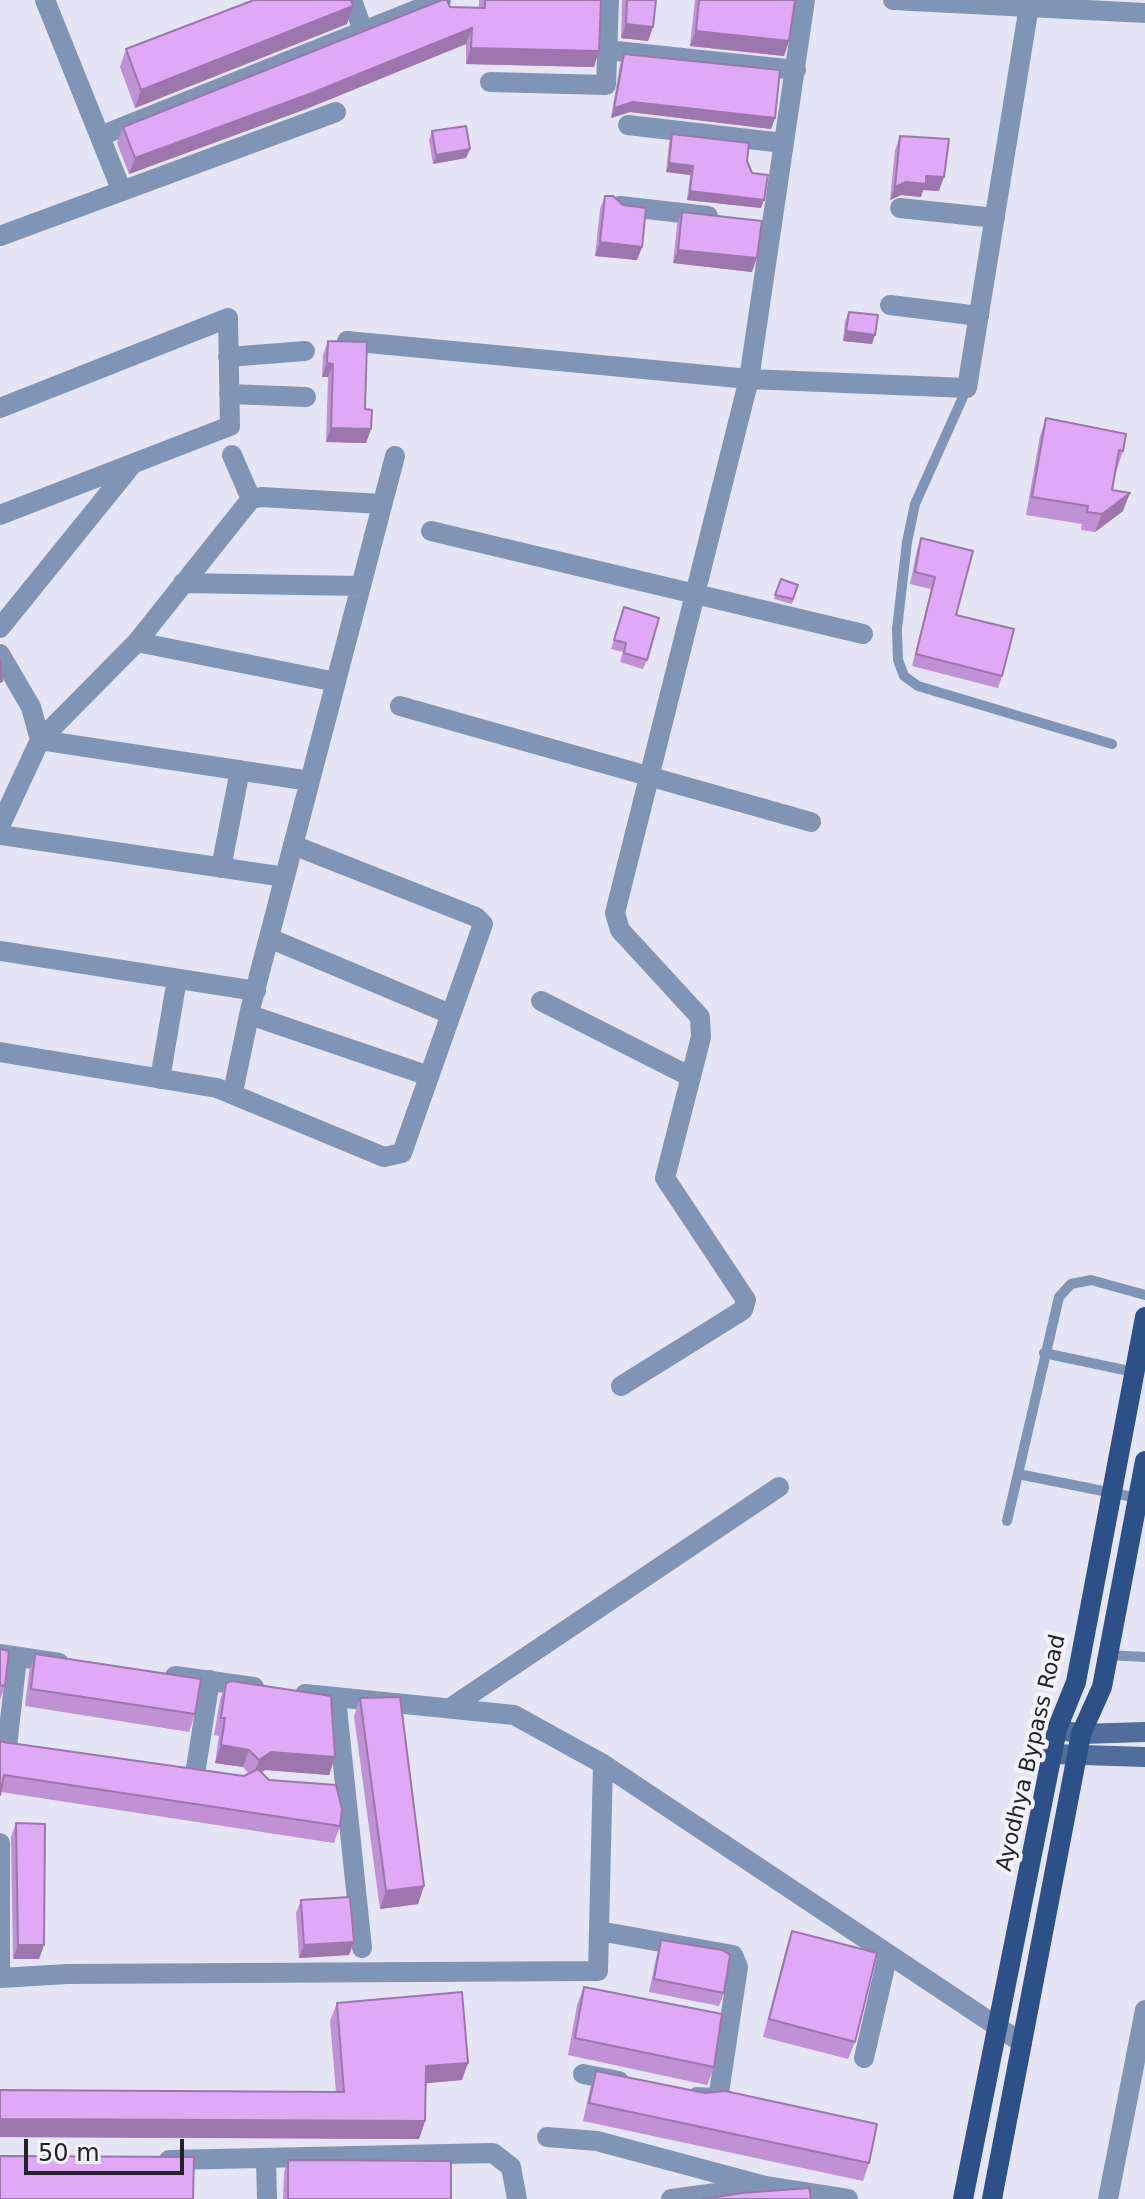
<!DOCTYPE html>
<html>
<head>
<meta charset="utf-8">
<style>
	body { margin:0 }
	#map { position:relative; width:1145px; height:2199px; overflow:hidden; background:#e5e5f5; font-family:"DejaVu Sans",sans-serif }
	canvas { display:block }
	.scale { position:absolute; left:24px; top:2139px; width:160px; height:36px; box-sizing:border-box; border:4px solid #232329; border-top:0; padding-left:10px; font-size:24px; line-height:28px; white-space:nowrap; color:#232329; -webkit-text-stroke:6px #f3f3fd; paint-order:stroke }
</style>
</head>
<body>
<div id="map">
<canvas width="1145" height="2199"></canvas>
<div class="scale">50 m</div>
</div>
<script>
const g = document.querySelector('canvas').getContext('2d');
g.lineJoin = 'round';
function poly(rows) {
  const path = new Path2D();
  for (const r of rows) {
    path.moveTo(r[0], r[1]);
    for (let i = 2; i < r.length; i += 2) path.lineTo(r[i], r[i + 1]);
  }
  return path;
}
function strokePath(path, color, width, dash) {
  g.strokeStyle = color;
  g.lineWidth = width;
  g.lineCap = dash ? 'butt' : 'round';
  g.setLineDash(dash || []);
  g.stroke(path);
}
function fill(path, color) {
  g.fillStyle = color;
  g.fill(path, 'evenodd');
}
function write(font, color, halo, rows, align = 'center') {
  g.font = font + ' "DejaVu Sans",sans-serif';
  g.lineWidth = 8;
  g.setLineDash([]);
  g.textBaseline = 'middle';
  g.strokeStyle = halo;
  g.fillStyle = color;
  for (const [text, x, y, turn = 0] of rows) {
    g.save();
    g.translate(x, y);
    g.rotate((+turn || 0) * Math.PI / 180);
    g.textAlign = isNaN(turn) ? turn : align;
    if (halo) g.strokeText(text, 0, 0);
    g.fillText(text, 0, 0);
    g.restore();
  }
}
const lane = poly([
	[967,388,915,504,907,542,897,629,898,660,904,676,918,686,1112,744],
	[1044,1353,1134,1372],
	[1018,1474,1138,1498],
	[1007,1521,1059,1297,1071,1284,1091,1280,1145,1295],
	[1108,1655,1145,1657]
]);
const street = poly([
	[45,0,121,189],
	[352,0,363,31],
	[893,0,1145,13],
	[607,50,796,70],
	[490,82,606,85,609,0],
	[628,125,783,143],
	[100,136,441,0],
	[620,206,708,216],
	[900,208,995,218],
	[0,236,336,112],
	[890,305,979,316],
	[347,341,749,379,967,388,1030,0],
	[228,357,305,351],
	[229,394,306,397],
	[0,408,228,318,230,426,0,515],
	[232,455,251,499],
	[431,531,863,634],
	[183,583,361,586],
	[0,628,131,466],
	[137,642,336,682],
	[0,654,31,707,40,740,0,826],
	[400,706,811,822],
	[40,740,137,642,251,499,261,497,382,504],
	[40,740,310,781],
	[0,835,285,877],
	[221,868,240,770],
	[269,938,450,1014],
	[0,951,256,991],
	[541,1001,691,1077],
	[250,1015,429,1076],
	[0,1052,217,1088,384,1157,402,1153,483,924,476,917,293,845],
	[160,1079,177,979],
	[233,1092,251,1006,395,456],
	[621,1386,743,1310,746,1300,665,1178,701,1037,700,1017,620,930,615,913,749,379,805,0],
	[0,1654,59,1663],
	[175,1676,254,1687],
	[305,1694,514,1715,603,1764,1022,2043],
	[336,1698,362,1948],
	[453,1706,779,1487],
	[7,1747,17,1658],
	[195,1774,210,1680],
	[0,1843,0,1975],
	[599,1931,733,1955,738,1967,719,2093,712,2098,697,2097],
	[0,1978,67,1974,598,1971,603,1764],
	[864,2058,888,1954],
	[583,2074,619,2081],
	[547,2137,597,2141,765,2186,848,2199],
	[266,2159,267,2199],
	[169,2160,493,2153,511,2167,517,2199],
	[671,2199,754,2188],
	[1108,2199,1145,2010]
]);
const secondary = poly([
	[1057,1729,1081,1734,1145,1732],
	[1052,1754,1145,1757]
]);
const primary = poly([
	[963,2199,1057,1729,1076,1682,1145,1317],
	[992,2199,1081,1734,1102,1687,1145,1461]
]);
const wall = poly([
	[479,0,601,0,594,67,466,64,466,44,306,109,129,174,117,143,123,127,450,7,479,8],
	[622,0,656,0,653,27,648,41,621,38],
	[695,0,795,0,789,41,784,56,690,46],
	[347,24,135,108,120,67,126,49],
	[624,54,775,118,771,129,630,112,611,118,620,64],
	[432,131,470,149,466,158,433,164,429,140],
	[672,134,747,161,761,208,687,200,690,175,666,172,669,143],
	[900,136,939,191,923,190,921,197,901,195,890,200,895,150],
	[605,196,642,247,637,260,595,256,600,209],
	[682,212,752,272,673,263,677,225],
	[849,312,872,344,843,341,845,321],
	[328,341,365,409,371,429,366,443,326,442,328,377,322,377,323,355],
	[1046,418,1123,451,1117,469,1112,490,1123,511,1095,532,1081,530,1082,524,1026,515,1040,436],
	[921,538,956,615,1002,676,998,688,912,666,931,589,910,584,917,550],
	[781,579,798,585,792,604,774,599],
	[624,607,647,660,643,669,620,662,623,652,611,649],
	[0,1649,5,1686,0,1700],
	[35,1654,195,1714,189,1732,25,1706,29,1672],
	[226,1683,335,1757,329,1775,265,1770,261,1772,269,1780,340,1826,334,1843,1,1792,3,1742,244,1776,249,1774,243,1767,215,1763,219,1736,214,1735,220,1700],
	[360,1698,424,1886,418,1904,380,1909,354,1716],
	[16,1823,44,1945,39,1959,13,1959,11,1837],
	[301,1900,349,1955,299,1958,296,1913],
	[792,1931,855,2042,848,2059,763,2037,786,1949],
	[661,1940,724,1993,719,2006,649,1992,657,1954],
	[584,1987,714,2067,707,2085,568,2055,577,2005],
	[337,2003,462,2080,425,2083,425,2121,419,2139,0,2137,0,2090,336,2092,330,2021],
	[596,2071,869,2163,863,2181,583,2121,590,2089],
	[288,2160,451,2199,283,2199,284,2173]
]);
const shadedWall = poly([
	[353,6,347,24,135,108,141,90],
	[626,24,653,27,648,41,621,38],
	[472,28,466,44,306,109,129,174,135,158],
	[696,31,789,41,784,56,690,46],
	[471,48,599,51,594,67,466,64],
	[633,102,775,118,771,129,630,112,611,118,614,108],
	[470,149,466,158,433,164,436,155],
	[669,163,693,166,690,175,666,172],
	[926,176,944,177,939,191,923,190,921,197,901,195,890,200,895,187,906,182],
	[690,191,764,200,761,208,687,200],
	[600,242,642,247,637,260,595,256],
	[678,250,757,258,752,272,673,263],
	[846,331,875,335,872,344,843,341],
	[327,363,333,364,328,377,322,377],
	[331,428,371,429,366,443,326,442],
	[1130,493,1123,511,1095,532,1102,514],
	[221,1745,249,1750,243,1767,215,1763],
	[271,1752,335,1757,329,1775,265,1770,252,1778,259,1760],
	[424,1886,418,1904,380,1909,386,1891],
	[354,1942,349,1955,299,1958,304,1945],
	[18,1945,44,1945,39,1959,13,1959],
	[468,2063,462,2080,419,2084,426,2066],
	[0,2119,425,2121,419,2139,0,2137]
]);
const building = poly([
	[254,0,351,0,353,6,141,90,126,49,254,0],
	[442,0,447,0,450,7,485,8,485,0,601,0,599,51,471,48,472,28,312,93,135,158,123,127,442,0],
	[627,0,656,0,653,27,626,24,627,0],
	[699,0,795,0,789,41,696,31,699,0],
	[624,54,780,70,775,118,633,102,614,108,624,54],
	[466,126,470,149,436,155,432,131,466,126],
	[672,134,749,143,747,161,752,173,768,175,764,200,690,191,693,166,669,163,672,134],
	[900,136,949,139,944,177,926,176,926,184,906,182,895,187,900,136],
	[605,196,613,196,623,205,646,208,642,247,600,242,605,196],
	[682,212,762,221,757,258,678,250,682,212],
	[849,312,878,315,875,335,846,331,849,312],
	[328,341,367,342,365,409,372,410,371,429,331,428,333,364,327,363,328,341],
	[1046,418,1126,434,1123,451,1119,450,1112,490,1130,493,1102,514,1087,512,1088,506,1032,497,1046,418],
	[921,538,973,551,956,615,1014,629,1002,676,916,654,935,577,915,572,921,538],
	[781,579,798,585,793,599,775,595,781,579],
	[624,607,659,618,647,660,624,653,626,643,614,640,624,607],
	[0,660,2,681,0,682,0,660],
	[0,1649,9,1651,5,1686,0,1685,0,1649],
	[35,1654,201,1679,195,1714,31,1689,35,1654],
	[231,1681,331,1696,335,1757,271,1752,259,1760,249,1750,221,1745,225,1718,221,1718,226,1683,231,1681],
	[400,1697,424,1886,386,1891,360,1698,400,1697],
	[0,1741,3,1742,244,1776,258,1769,269,1780,336,1785,342,1809,340,1826,4,1775,0,1795,0,1741],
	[16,1823,45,1824,44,1945,18,1945,16,1823],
	[350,1897,354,1942,304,1945,301,1900,350,1897],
	[792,1931,877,1953,855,2042,769,2019,792,1931],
	[661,1940,722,1950,730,1955,724,1993,654,1979,661,1940],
	[584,1987,722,2014,714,2067,575,2038,584,1987],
	[462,1992,468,2063,426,2066,425,2121,0,2119,0,2090,344,2092,337,2003,462,1992],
	[596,2071,705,2093,725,2091,877,2124,869,2163,589,2103,596,2071],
	[0,2156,194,2157,193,2199,0,2199,0,2156],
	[288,2160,451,2161,451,2199,288,2199,288,2160],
	[809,2188,811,2199,703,2199,742,2193,809,2188]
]);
const streetNames = [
	["Ayodhya Bypass Road",1032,1753,-77]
];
strokePath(lane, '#8095b5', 10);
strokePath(street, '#8095b5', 20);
strokePath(secondary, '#506d9b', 20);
strokePath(primary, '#2d5088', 20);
fill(wall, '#c091d4');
fill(shadedWall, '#9c76ac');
fill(building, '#dfa9f6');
strokePath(building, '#9c76ac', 2);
write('22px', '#232329', '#f3f3fd', streetNames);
</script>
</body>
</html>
